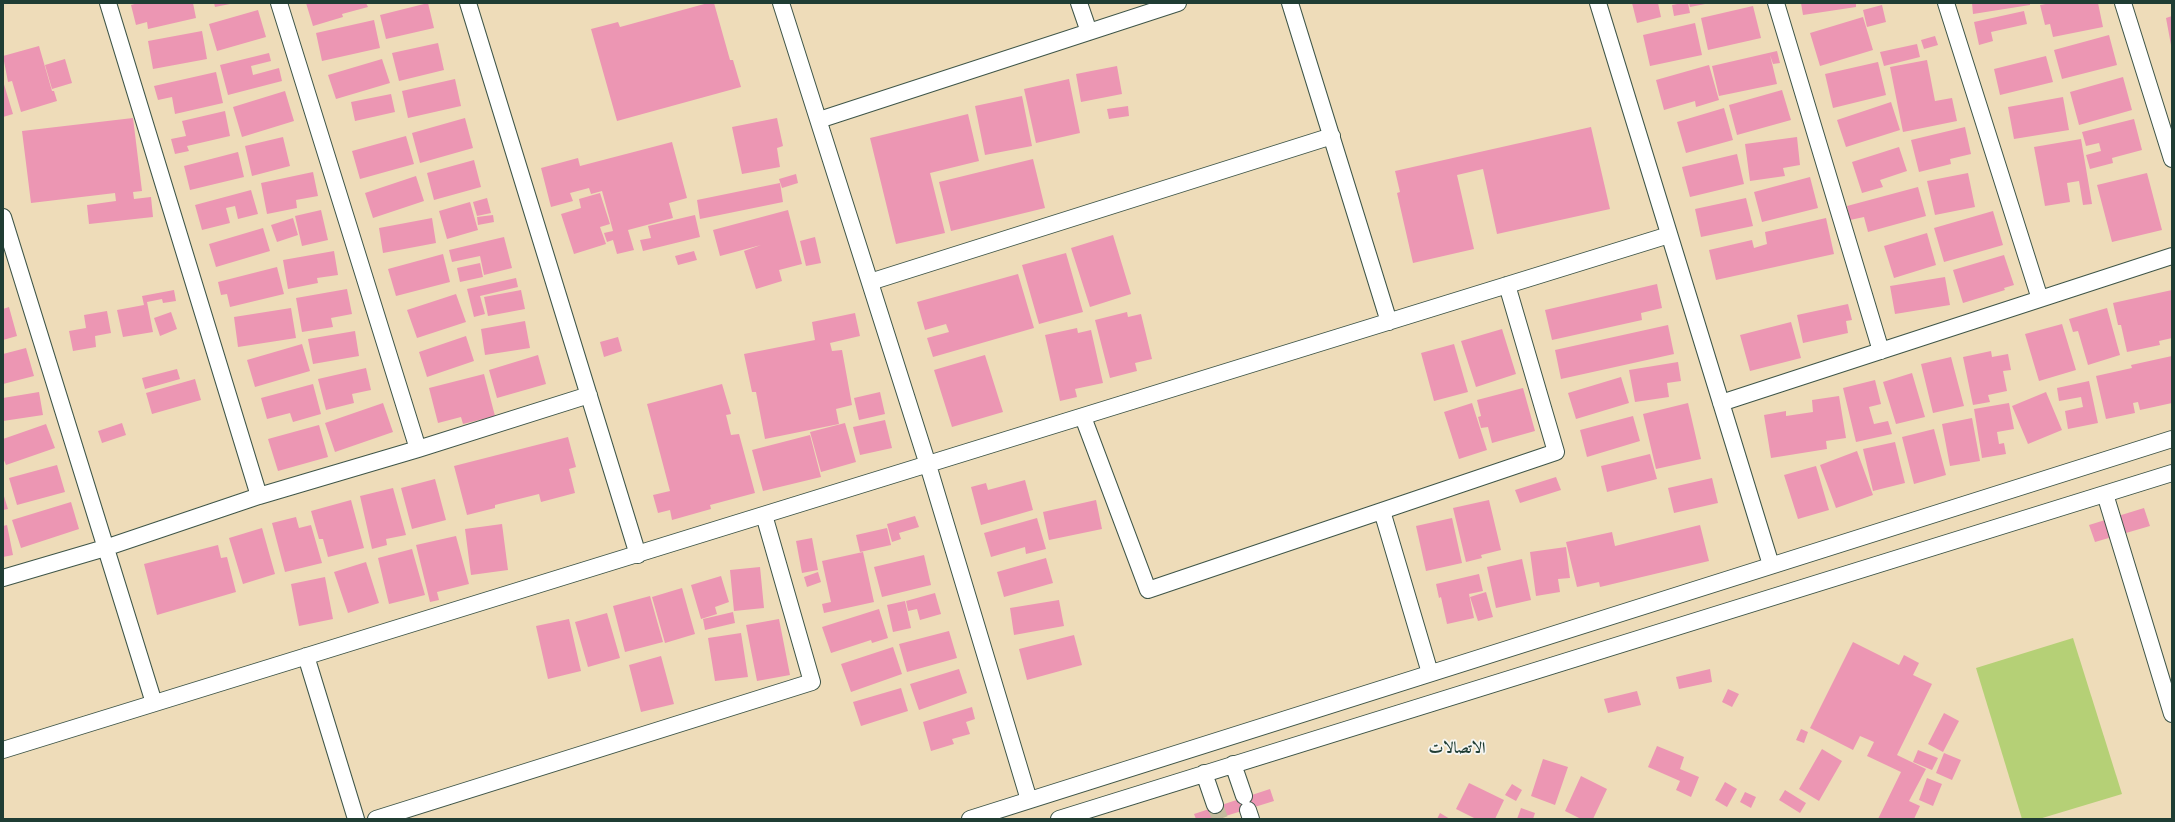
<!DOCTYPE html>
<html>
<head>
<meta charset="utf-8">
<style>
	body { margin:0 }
	#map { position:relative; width:2175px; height:822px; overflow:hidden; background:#eedcb9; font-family:Alegreya,serif }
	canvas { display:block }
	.frame { position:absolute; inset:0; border:4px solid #1f3d34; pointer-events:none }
</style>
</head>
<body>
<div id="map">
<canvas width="2175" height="822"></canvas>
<div class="frame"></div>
</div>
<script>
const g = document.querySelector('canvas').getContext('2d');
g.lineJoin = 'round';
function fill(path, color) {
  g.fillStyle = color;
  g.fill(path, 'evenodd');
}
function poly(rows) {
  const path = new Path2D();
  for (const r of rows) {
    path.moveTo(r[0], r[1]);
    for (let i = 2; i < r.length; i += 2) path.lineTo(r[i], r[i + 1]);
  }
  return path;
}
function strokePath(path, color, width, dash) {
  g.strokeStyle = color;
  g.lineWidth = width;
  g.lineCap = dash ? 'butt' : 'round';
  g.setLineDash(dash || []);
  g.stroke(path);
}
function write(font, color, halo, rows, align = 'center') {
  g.font = font + ' Alegreya,Amiri,serif';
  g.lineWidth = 3.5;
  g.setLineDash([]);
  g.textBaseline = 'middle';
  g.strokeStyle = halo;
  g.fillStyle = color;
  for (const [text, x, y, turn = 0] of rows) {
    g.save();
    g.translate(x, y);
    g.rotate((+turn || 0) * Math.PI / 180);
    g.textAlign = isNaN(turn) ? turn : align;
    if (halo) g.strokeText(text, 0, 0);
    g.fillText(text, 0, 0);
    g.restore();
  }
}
const green = poly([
	[2073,638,2122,794,2039,819,2022,819,1976,668]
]);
const building = poly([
	[138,3,193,3,196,18,148,29,147,22,136,25,131,5],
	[214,3,229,3,230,4,215,7],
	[306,3,366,3,368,7,342,14,343,17,313,26],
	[428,3,434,28,386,39,380,15],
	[708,3,714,3,730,60,733,60,741,87,617,121,591,29,618,22,620,27],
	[1632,3,1658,3,1661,17,1637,23],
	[1682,3,1688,3,1690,13,1674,16,1672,5],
	[1689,3,1705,3,1705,4,1690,7],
	[1801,3,1856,3,1856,7,1803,15],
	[1972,3,2030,3,2030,5,1973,14],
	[2051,3,2098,3,2103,27,2053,37,2050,24,2045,25,2040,5],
	[1882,5,1886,22,1867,27,1863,10],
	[1753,6,1761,38,1708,50,1701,18],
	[258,10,266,37,217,51,209,24],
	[2024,11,2027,24,1991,32,1993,41,1979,45,1974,22],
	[2172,16,2172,45,2171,45,2166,18],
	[1863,17,1873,50,1820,66,1810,33],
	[374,20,380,48,322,61,316,33],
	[1695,23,1702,55,1650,66,1643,35],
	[202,31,207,59,153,69,148,41],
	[2109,35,2117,65,2062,79,2054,50],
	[1935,36,1938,45,1924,49,1921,40],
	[438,43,444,70,399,81,392,53],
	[1917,44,1920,57,1884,66,1880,52],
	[39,46,52,91,54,91,57,101,21,112,12,81,8,82,3,56],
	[1777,51,1780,63,1773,64,1770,55,1777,84,1719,96,1712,66],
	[269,53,271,61,251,66,253,75,279,68,282,81,228,95,220,65],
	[2046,56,2053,82,2000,95,1994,69],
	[65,59,72,83,52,89,45,65],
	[382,59,390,83,336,99,328,75],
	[1927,60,1935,101,1952,98,1957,121,1903,132,1890,67],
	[1878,62,1886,95,1833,108,1825,74],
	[1709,65,1719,100,1696,107,1695,101,1664,110,1656,80],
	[1117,66,1122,94,1081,102,1076,74],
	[216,72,223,103,175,114,172,97,158,100,154,86],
	[2123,77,2132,110,2079,125,2070,92],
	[455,79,461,106,408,118,402,91],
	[1069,79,1080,133,1036,143,1024,89],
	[3,81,13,114,3,117],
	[1782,90,1791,120,1737,135,1729,105],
	[285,91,294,121,242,137,233,107],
	[391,94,395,112,355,121,351,102],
	[1022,96,1032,146,985,155,975,106],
	[2063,97,2069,130,2014,139,2008,107],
	[1891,102,1900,130,1846,147,1837,120],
	[1128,106,1129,116,1109,119,1107,109],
	[1724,108,1733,140,1686,153,1677,122],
	[225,111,230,136,187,146,189,151,175,154,171,139,186,136,182,121],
	[968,114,979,161,930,173,945,233,896,244,870,138],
	[133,118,142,191,133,192,134,199,151,197,153,217,89,224,87,205,116,201,115,193,31,203,22,131],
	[465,118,473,148,420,163,412,133],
	[777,118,783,146,777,148,780,167,742,174,732,127],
	[2134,119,2142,150,2112,158,2113,163,2090,169,2086,155,2101,151,2099,143,2086,146,2082,132],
	[1591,127,1610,209,1497,234,1483,169,1457,175,1474,249,1413,263,1397,193,1400,192,1395,171],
	[1965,127,1971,154,1950,159,1951,164,1919,172,1911,140],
	[406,136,414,164,360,179,352,151],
	[283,137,290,166,252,176,245,146],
	[1797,137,1800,165,1783,168,1785,176,1750,181,1745,144],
	[2081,139,2092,204,2083,205,2079,181,2067,183,2070,202,2045,206,2034,147],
	[672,142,687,198,669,203,673,218,628,230,634,250,617,254,613,240,607,242,604,233,613,231,602,191,591,194,589,188,570,193,573,201,551,207,541,168,578,158,580,166],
	[1899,147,1907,171,1880,180,1883,187,1862,193,1852,162],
	[238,152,244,177,190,190,184,166],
	[1737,154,1744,184,1690,197,1682,167],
	[1033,159,1045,208,951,231,939,182],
	[474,160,481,187,434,200,427,173],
	[313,172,318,196,296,200,297,208,267,214,261,183],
	[1968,173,1975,207,1935,215,1927,181],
	[2147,173,2162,230,2112,242,2097,185],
	[796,174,798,183,782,188,779,179],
	[416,176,424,201,373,218,365,193],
	[1810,177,1818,208,1762,222,1754,192],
	[780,183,783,202,700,219,697,200],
	[1918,187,1926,216,1868,232,1864,217,1850,220,1847,206],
	[251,190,258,214,238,219,235,206,226,208,230,223,202,230,195,205],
	[600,193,610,224,600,227,606,244,574,254,561,214,581,208,579,199],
	[487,198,491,213,477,216,473,202],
	[1746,198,1753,226,1701,237,1695,209],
	[470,202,478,230,447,239,439,211],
	[321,210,328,240,302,246,295,216],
	[788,210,802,264,779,270,782,281,756,289,744,251,761,245,720,256,713,230],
	[1993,211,2003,245,1944,262,1934,228],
	[493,215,494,222,478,225,477,217],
	[695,215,700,237,643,251,640,240,651,238,648,226],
	[293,218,298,235,277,242,271,225],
	[432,218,436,243,383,253,379,228],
	[1826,218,1834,254,1716,280,1709,250,1752,240,1754,248,1767,244,1765,232],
	[263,228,270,251,216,267,209,244],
	[1927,233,1936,265,1894,278,1884,246],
	[1113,235,1131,294,1090,307,1071,248],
	[504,237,512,268,484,275,480,256,452,262,449,250],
	[815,237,821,263,806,266,800,241],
	[334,251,338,275,317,278,318,283,288,289,283,260],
	[694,251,697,260,678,265,675,256],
	[1066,253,1083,312,1039,324,1022,265],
	[443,254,450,282,396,296,388,269],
	[2004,255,2014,285,2004,288,2005,290,1963,303,1953,270],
	[480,263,483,277,460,282,457,268],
	[277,267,284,294,230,307,227,294,221,295,218,282],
	[1018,274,1034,328,933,357,927,338,949,332,946,324,925,330,917,302],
	[1945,277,1950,305,1895,314,1890,286],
	[516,278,518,287,480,296,485,314,474,317,467,289],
	[1657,284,1662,308,1641,313,1642,320,1552,340,1545,310],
	[347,289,352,314,331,318,333,327,302,332,296,298],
	[174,290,176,301,163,303,162,299,147,302,153,332,123,337,117,310,144,305,142,296],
	[521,290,525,309,488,316,484,297],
	[2172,290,2172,338,2159,341,2160,345,2127,352,2121,325,2118,325,2113,303],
	[456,294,466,322,417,338,407,310],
	[1848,304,1852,320,1846,321,1848,333,1803,343,1797,315],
	[9,307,17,336,3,340,3,309],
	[291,308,296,338,238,347,234,317],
	[2107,308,2120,355,2088,365,2078,331,2073,332,2069,319],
	[107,311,111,333,95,336,96,347,73,351,69,331,86,328,84,315],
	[171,312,177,329,160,336,154,318],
	[1127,312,1128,317,1141,314,1152,359,1135,363,1137,371,1110,378,1095,320],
	[855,313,860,336,830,343,832,351,842,350,852,405,836,409,839,424,765,439,756,392,752,392,744,354,815,340,812,322],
	[525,321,530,348,485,355,481,329],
	[1791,322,1801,358,1750,371,1740,335],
	[2062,324,2076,370,2039,381,2025,334],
	[1668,325,1674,354,1561,379,1555,350],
	[1077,328,1078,333,1091,330,1103,383,1075,389,1077,397,1060,401,1045,335],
	[1502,329,1516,374,1476,387,1461,341],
	[355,331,359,356,313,364,308,339],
	[466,336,474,361,427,377,419,352],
	[618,337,622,351,604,357,600,342],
	[302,344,310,371,255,387,247,360],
	[1454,344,1468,392,1434,401,1421,353],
	[26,348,34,376,3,384,3,354],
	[1991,351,1992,357,2008,354,2011,370,2003,371,2007,391,1988,395,1990,402,1973,405,1963,357],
	[538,355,546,384,497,398,489,370],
	[985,355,1003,412,952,427,934,370],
	[2172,356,2172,403,2140,410,2138,402,2133,403,2135,413,2106,419,2096,376,2132,368,2131,365],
	[1951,357,1964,406,1933,413,1921,364],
	[1678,362,1681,381,1667,383,1669,397,1635,402,1629,370],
	[366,368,371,390,352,394,354,403,326,410,318,379],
	[177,369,180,379,145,389,142,378],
	[1912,373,1925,417,1896,424,1883,382],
	[484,374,495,416,463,424,461,417,438,423,429,388],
	[1621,377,1629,403,1576,419,1568,393],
	[195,379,201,400,152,414,146,393],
	[1875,380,1881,404,1869,407,1874,424,1888,421,1892,434,1856,442,1843,388],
	[2089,381,2098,423,2068,429,2065,411,2083,407,2081,397,2059,401,2057,388],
	[313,384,321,414,293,422,290,413,267,419,261,398],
	[722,384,731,414,726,415,731,435,739,434,755,493,710,505,711,509,672,520,670,510,658,513,653,495,670,491,647,404],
	[1523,388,1535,431,1492,443,1488,427,1481,428,1478,417,1481,416,1477,400],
	[39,392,43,415,3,421,3,398],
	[880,392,885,414,859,420,854,398],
	[2046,392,2062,430,2028,444,2012,406],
	[1839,396,1846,438,1826,441,1827,449,1771,458,1764,415,1786,411,1786,416,1813,412,1812,400],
	[383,403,393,432,335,452,325,423],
	[1472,403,1487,450,1459,459,1444,412],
	[1688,403,1701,459,1656,469,1643,414],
	[2009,403,2014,429,1997,432,1999,444,2004,443,2006,454,1982,458,1974,409],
	[1633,416,1640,441,1587,457,1580,430],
	[1972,418,1980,461,1950,466,1942,424],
	[885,420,892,448,860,455,853,427],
	[122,423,126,435,102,443,98,431],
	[845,423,856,462,821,472,810,432],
	[46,424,55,448,6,465,3,458,3,439],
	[319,425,328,457,278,471,268,439],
	[1934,429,1946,475,1914,484,1902,437],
	[810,435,821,477,763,491,752,450],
	[568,437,576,467,569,469,575,493,541,502,539,494,495,505,495,508,467,515,454,466],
	[1895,442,1905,483,1873,491,1863,449],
	[1857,451,1873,495,1836,508,1820,465],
	[1650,454,1657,479,1607,492,1601,466],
	[57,465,65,492,17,505,9,478],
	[1816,466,1829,510,1798,519,1784,475],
	[1556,477,1561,490,1520,503,1515,490],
	[1712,478,1718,503,1674,513,1668,488],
	[435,479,446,520,412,529,401,488],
	[1025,480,1033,510,981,525,971,487,986,483,988,490],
	[393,488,406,535,386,539,387,545,372,549,360,496],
	[3,493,8,509,3,510],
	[351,500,364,548,328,557,323,539,319,539,311,511],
	[1096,500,1102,529,1049,540,1043,512],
	[1489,500,1501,550,1481,555,1482,558,1466,562,1453,508],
	[71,502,79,529,21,548,12,520],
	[2144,508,2150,526,2095,542,2089,525],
	[915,516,919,527,899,533,901,539,892,542,887,524],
	[296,517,299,528,311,525,322,563,285,572,272,523],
	[1037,518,1046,549,1026,554,1025,547,991,557,984,533],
	[1452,518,1462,563,1426,571,1416,526],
	[502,524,508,570,471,575,465,529],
	[7,525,13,555,3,557,3,526],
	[1700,525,1709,561,1600,587,1599,582,1577,587,1566,542,1612,532,1615,546],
	[262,528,275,574,243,584,229,538],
	[887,528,891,545,860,552,856,535],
	[456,536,469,584,437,592,439,600,430,602,416,545],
	[812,538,818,570,802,573,796,541],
	[218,545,221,558,227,557,236,592,157,615,144,564],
	[1566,547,1570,578,1558,579,1560,592,1536,596,1530,552],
	[412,549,425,595,389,604,378,558],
	[863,552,874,602,824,613,822,604,831,602,822,561],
	[924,555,931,585,882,597,874,567],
	[1046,558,1053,583,1004,597,997,572],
	[1522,559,1531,600,1496,608,1487,567],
	[366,562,379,603,348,613,334,572],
	[760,567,764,608,734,611,730,570],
	[818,572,821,582,807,587,804,577],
	[1479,574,1483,591,1469,594,1474,618,1447,624,1441,597,1439,598,1436,584],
	[721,576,729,602,715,607,717,614,701,619,691,585],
	[325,577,333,619,299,626,291,584],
	[682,588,695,634,665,643,652,597],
	[1486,592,1493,617,1478,621,1470,597],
	[935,593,941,614,920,620,917,609,908,611,906,601],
	[650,596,663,642,625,652,613,606],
	[1059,600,1064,626,1014,635,1010,608],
	[905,601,911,628,893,632,887,605],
	[879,609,888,638,872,643,871,640,831,653,822,627],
	[733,612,735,623,705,630,703,619],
	[607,613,620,658,588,667,575,622],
	[569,619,581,671,548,679,536,626],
	[779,619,790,675,757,681,746,625],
	[949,631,957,658,907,672,899,644],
	[741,633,748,677,715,681,708,638],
	[1074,635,1082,665,1027,680,1019,649],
	[1853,642,1899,665,1904,655,1919,663,1913,675,1932,684,1897,755,1926,769,1909,801,1920,806,1914,819,1878,819,1901,772,1867,756,1874,742,1860,736,1853,750,1810,728],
	[893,647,902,674,851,692,841,664],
	[661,656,674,704,641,712,629,665],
	[959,669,967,693,919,710,910,684],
	[1710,669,1712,682,1679,689,1676,677],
	[901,688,908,711,861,726,853,702],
	[1728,689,1739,694,1732,707,1722,702],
	[1637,691,1641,705,1608,713,1604,699],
	[972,707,975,719,966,722,970,734,952,739,954,744,931,751,923,722],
	[1944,713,1959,721,1943,752,1928,744],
	[1801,729,1808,732,1804,743,1796,740],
	[1657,746,1684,757,1680,769,1699,777,1691,797,1676,790,1680,781,1648,767],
	[1822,749,1842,761,1819,801,1799,789],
	[1918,750,1938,758,1932,770,1913,762],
	[1944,753,1961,760,1952,780,1936,773],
	[1543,759,1568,767,1555,805,1531,796],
	[1581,776,1607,789,1593,819,1581,819,1565,811],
	[1927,778,1942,784,1933,806,1919,800],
	[1725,782,1737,789,1727,807,1715,800],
	[1469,783,1504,800,1495,819,1476,819,1456,809],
	[1512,784,1522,790,1516,801,1505,795],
	[1270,789,1274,801,1216,819,1196,819,1194,814],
	[1785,790,1806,803,1800,813,1779,800],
	[1745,792,1756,797,1751,808,1740,802],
	[1521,808,1535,813,1533,819,1517,819],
	[1440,813,1450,819,1437,819]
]);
const minorTunnel = poly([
	[1215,805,1220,819]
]);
const minor = poly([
	[108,3,259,496],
	[279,3,418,449],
	[468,3,638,555],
	[781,3,928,465,1029,800],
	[1079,3,1089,32],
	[1290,3,1389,322],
	[1598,3,1771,565],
	[1776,3,1881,351],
	[1946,3,2040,299],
	[2123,3,2172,159],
	[819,120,1178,3],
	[3,217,154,703],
	[870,282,1332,136],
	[1721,403,2172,256],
	[1083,417,1148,590,1556,452,1507,285],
	[2105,494,2172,714],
	[1382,511,1430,673],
	[3,578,105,548,259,496,418,449,589,395],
	[306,656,356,819],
	[3,750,1669,235],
	[1233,764,1244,796],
	[1204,773,1215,805],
	[1248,810,1251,819],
	[376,819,812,682,764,515],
	[970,819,2172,439],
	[1059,819,2172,473]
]);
const neighbourhoodNames = [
	["الاتصالات",1457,749]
];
fill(green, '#b5d076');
fill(building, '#ec96b3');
strokePath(minorTunnel, '#c5bc9e', 16, [16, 8]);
strokePath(minor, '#3e5548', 18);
strokePath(minor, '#fff', 16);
write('bold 16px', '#1f3d34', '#f6f6f2', neighbourhoodNames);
</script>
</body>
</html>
